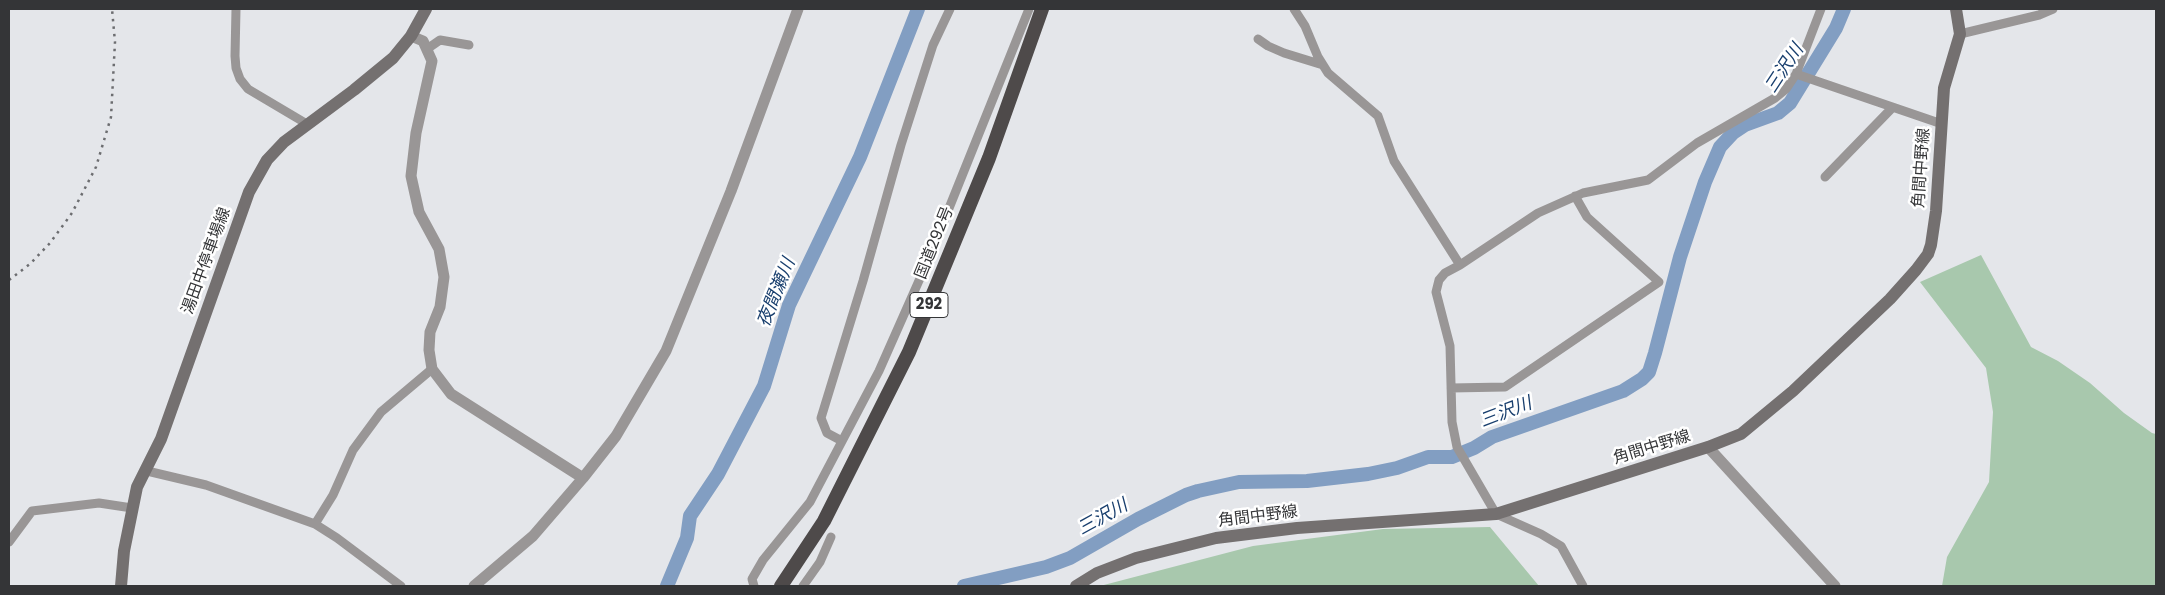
<!DOCTYPE html>
<html>
<head>
<meta charset="utf-8">
<style>
	body { margin:0 }
	#map { position:relative; width:2165px; height:595px; overflow:hidden; background:#e4e6ea; font-family:Poppins,sans-serif }
	canvas { display:block }
	.frame { position:absolute; inset:0; border:10px solid #343537; pointer-events:none }
</style>
</head>
<body>
<div id="map">
<canvas width="2165" height="595"></canvas>
<div class="frame"></div>
</div>
<script>
const g = document.querySelector('canvas').getContext('2d');
g.lineJoin = 'round';
function fill(path, color) {
  g.fillStyle = color;
  g.fill(path, 'evenodd');
}
function poly(rows) {
  const path = new Path2D();
  for (const r of rows) {
    path.moveTo(r[0], r[1]);
    for (let i = 2; i < r.length; i += 2) path.lineTo(r[i], r[i + 1]);
  }
  return path;
}
function strokePath(path, color, width, dash) {
  g.strokeStyle = color;
  g.lineWidth = width;
  g.lineCap = dash ? 'butt' : 'round';
  g.setLineDash(dash || []);
  g.stroke(path);
}
function write(font, color, halo, rows, align = 'center') {
  g.font = font + ' Poppins,"Noto Sans JP",sans-serif';
  g.lineWidth = 5;
  g.setLineDash([]);
  g.textBaseline = 'middle';
  g.strokeStyle = halo;
  g.fillStyle = color;
  for (const [text, x, y, turn = 0] of rows) {
    g.save();
    g.translate(x, y);
    g.rotate((+turn || 0) * Math.PI / 180);
    g.textAlign = isNaN(turn) ? turn : align;
    if (halo) g.strokeText(text, 0, 0);
    g.fillText(text, 0, 0);
    g.restore();
  }
}
const green = poly([
	[1981,255,2031,347,2058,361,2090,383,2124,413,2152,433,2156,434,2156,586,1942,586,1947,557,1989,482,1993,412,1986,368,1920,282],
	[1490,527,1539,586,1100,586,1253,546,1383,529]
]);
const river = poly([
	[667,586,687,538,690,516,718,474,764,386,789,305,860,157,918,9],
	[964,586,1046,567,1070,558,1138,519,1186,495,1198,491,1239,482,1307,481,1368,474,1397,468,1428,457,1452,457,1474,448,1492,437,1623,391,1642,379,1649,372,1655,353,1680,257,1705,182,1720,147,1733,133,1745,125,1778,113,1790,103,1836,28,1844,9]
]);
const minor = poly([
	[236,9,235,56,236,68,240,79,248,89,307,124],
	[1294,9,1305,26,1318,57,1328,73,1378,116,1394,161,1460,265],
	[1960,34,2039,15,2053,9],
	[1258,39,1268,46,1284,53,1323,65],
	[427,49,440,40,469,45],
	[1796,74,1942,124],
	[1825,177,1892,108],
	[1451,388,1505,387,1659,282,1587,217,1575,196],
	[842,441,827,433,821,418,863,281,901,145,933,45,950,9],
	[147,471,206,485,315,524,333,495,353,450,381,412,432,369],
	[315,524,337,538,401,586],
	[9,542,32,511,99,503,132,508],
	[754,586,752,579,763,560,810,502,879,371,929,258,1029,9],
	[803,586,820,562,831,537],
	[1583,586,1561,546,1541,534,1496,514,1457,447,1452,422,1450,346,1436,292,1439,280,1445,273,1460,265,1538,213,1583,193,1648,180,1697,143,1775,98,1786,89,1796,74,1821,9]
]);
const tertiary = poly([
	[411,36,423,41,432,61,416,133,411,176,419,212,439,249,444,277,440,307,430,332,429,350,432,369,451,394,583,478],
	[1708,447,1835,586],
	[474,586,533,536,583,478,616,436,666,351,731,191,798,9]
]);
const secondary = poly([
	[121,586,124,551,137,487,161,439,249,192,267,160,284,142,354,90,393,58,411,36,426,9],
	[1076,586,1097,573,1136,558,1216,538,1297,528,1496,514,1708,447,1741,434,1793,391,1890,299,1916,270,1928,254,1931,245,1936,211,1944,88,1960,34,1956,9]
]);
const trunk = poly([
	[781,586,824,521,909,352,989,158,1042,9]
]);
const rail = poly([
	[9,280,30,264,50,243,72,213,96,167,111,117,115,42,112,9]
]);
const shields = [
	[929,305,38]
];
const shieldNames = [
	["292",929,305]
];
const streetNames = [
	["角間中野線",1922,168,-86],
	["国道292号",935,243,-68],
	["湯田中停車場線",207,261,-70],
	["角間中野線",1652,448,-17],
	["角間中野線",1258,517,-7]
];
const waterNames = [
	["三沢川",1785,69,-57],
	["夜間瀬川",777,293,-68],
	["三沢川",1506,413,-21],
	["三沢川",1103,518,-29]
];
fill(green, '#a8c8ad');
strokePath(river, '#829ec2', 14);
strokePath(minor, '#999696', 9);
strokePath(tertiary, '#999696', 11);
strokePath(secondary, '#747070', 12);
strokePath(trunk, '#4e4a4a', 14);
strokePath(rail, '#6c6d70', 2.5, [2.5, 5]);
for (const [x, y, w] of shields) {
  const box = new Path2D();
  box.roundRect(x - w / 2, y - 12.5, w, 25, 4);
  g.fillStyle = '#fff';
  g.fill(box);
  strokePath(box, '#343537', 1);
}
write('bold 15px', '#343537', null, shieldNames);
write('16px', '#343537', '#fff', streetNames);
write('italic 18px', '#193f6e', '#fff', waterNames);
</script>
</body>
</html>
